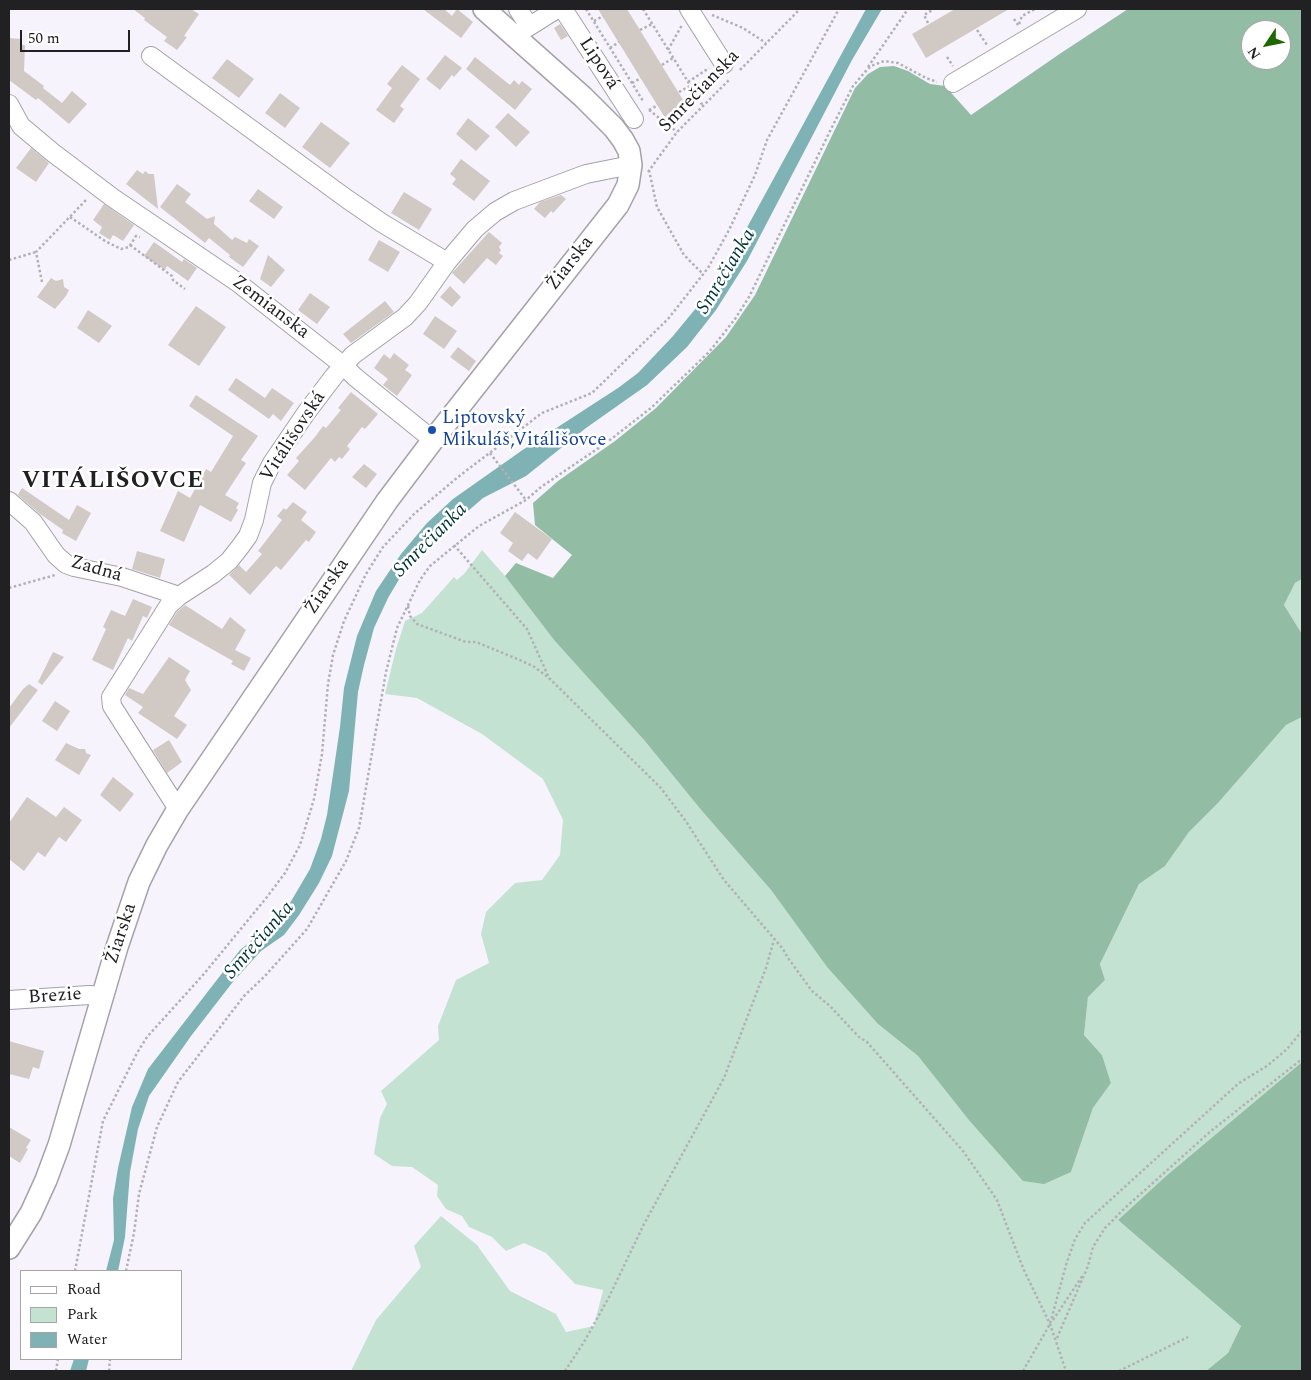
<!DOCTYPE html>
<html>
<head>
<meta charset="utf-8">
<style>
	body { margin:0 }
	#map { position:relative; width:1311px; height:1380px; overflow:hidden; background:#f6f3fc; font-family:Spectral,serif }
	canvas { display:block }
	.frame { position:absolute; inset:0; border:10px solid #212023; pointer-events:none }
	.legend { position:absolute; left:20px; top:1270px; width:162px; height:90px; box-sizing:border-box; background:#fff; border:1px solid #a6a6a7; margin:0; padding:6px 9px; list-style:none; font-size:15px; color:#212023 }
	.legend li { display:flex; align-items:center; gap:10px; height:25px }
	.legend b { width:25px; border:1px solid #a6a6a7 }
	.north { position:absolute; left:1241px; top:20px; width:50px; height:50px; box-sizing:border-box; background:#fff; border:1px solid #a6a6a7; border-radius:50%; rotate:236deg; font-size:14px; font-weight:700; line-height:20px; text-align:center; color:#212023 }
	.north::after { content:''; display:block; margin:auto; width:18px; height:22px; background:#1f6801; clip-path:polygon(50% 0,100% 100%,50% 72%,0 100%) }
	.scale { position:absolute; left:20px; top:30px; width:110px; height:22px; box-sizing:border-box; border:2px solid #212023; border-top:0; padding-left:6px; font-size:15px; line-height:18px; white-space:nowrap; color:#212023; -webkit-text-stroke:4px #fff; paint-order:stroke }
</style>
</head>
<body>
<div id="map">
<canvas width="1311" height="1380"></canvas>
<div class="frame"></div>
<ul class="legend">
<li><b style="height:6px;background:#fff"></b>Road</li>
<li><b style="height:14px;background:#c4e2d1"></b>Park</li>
<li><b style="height:14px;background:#7eb2b4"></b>Water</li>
</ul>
<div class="north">N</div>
<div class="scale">50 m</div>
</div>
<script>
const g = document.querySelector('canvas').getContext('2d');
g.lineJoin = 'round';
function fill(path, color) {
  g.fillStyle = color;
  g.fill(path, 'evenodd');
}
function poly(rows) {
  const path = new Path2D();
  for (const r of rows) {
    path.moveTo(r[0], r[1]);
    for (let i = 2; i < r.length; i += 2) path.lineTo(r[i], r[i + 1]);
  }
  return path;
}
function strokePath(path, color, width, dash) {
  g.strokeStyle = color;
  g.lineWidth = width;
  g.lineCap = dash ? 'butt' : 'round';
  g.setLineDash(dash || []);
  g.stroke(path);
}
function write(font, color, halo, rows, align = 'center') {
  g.font = font + ' Spectral,serif';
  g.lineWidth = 5;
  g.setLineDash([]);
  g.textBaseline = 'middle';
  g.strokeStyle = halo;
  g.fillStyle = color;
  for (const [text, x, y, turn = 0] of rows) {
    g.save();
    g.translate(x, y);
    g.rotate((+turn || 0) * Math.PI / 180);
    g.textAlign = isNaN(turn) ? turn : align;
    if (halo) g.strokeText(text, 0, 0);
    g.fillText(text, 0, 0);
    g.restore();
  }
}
const green = poly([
	[482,550,505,576,554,640,644,740,702,811,771,890,827,967,878,1024,918,1056,968,1119,1071,1172,1093,1108,1111,1083,1102,1055,1084,1035,1088,996,1105,980,1100,964,1139,884,1165,866,1189,832,1218,803,1286,725,1302,717,1302,1062,1166,1176,1118,1220,1241,1326,1228,1353,1206,1371,351,1371,376,1320,421,1267,414,1246,441,1216,477,1245,510,1291,556,1314,566,1332,594,1326,603,1290,575,1284,546,1253,524,1243,506,1251,492,1237,469,1227,462,1216,446,1209,437,1196,438,1185,412,1167,392,1166,374,1154,380,1118,387,1104,381,1091,439,1040,438,1026,456,980,489,963,481,934,486,912,515,883,542,880,560,855,563,820,543,779,482,734,417,698,385,694,396,649,405,621,422,613,454,577,457,580,464,574],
	[1302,579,1302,634,1284,605,1295,583]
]);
const forest = poly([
	[1128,9,1302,9,1302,579,1295,583,1284,605,1302,634,1302,717,1286,725,1218,803,1189,832,1165,866,1139,884,1100,964,1105,980,1088,997,1084,1035,1102,1055,1111,1083,1093,1108,1071,1172,1044,1184,1023,1181,968,1119,918,1056,878,1024,827,967,771,890,702,811,644,740,554,640,505,576,516,563,553,578,572,555,535,525,533,503,558,481,615,441,656,408,726,337,755,295,855,88,868,74,880,67,894,66,908,71,930,84,945,86,971,115,1061,53],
	[1251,30,1281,30,1281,60,1251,60],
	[1302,1062,1302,1371,1206,1371,1228,1353,1241,1326,1118,1220,1166,1176]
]);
const water = poly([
	[866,9,882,9,852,60,747,261,716,310,687,347,647,385,586,428,526,476,483,498,421,552,404,571,388,598,374,628,364,665,358,692,349,791,332,856,319,883,299,915,284,935,261,951,232,983,191,1036,149,1096,138,1129,130,1172,125,1237,118,1271,106,1271,114,1240,113,1198,118,1168,132,1107,148,1069,240,950,272,924,290,903,310,869,321,839,327,815,340,727,344,688,357,636,376,591,401,554,427,523,453,499,524,449,618,388,638,373,673,336,725,273,744,233],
	[74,1359,89,1359,86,1371,70,1371]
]);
const building = poly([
	[133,9,191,9,199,14,184,36,187,37,177,50,164,41,167,37,144,20,145,18],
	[423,9,444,9,452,16,457,9,473,22,461,38],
	[598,9,627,9,688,108,667,121],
	[955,9,1009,9,926,58,912,34],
	[560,24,568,36,561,40,554,28],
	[9,38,21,39,21,45,25,45,24,71,44,86,43,88,62,103,72,91,87,104,69,124,38,98,36,100,9,80],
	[445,55,462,68,454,77,452,75,440,90,426,79],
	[475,57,510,85,514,80,519,85,522,81,532,89,515,110,466,69],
	[227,59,254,79,239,98,212,78],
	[402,65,420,79,400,106,404,109,394,123,376,110,392,88,387,84],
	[280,93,300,108,285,128,265,113],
	[508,113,530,132,516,147,495,127],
	[468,118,490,136,476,151,456,134],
	[321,122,350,143,330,168,302,147],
	[31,148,49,163,36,182,16,168],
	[461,159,490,181,474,201,452,184,456,179,450,174],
	[137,170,143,174,145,171,149,174,154,174,158,209,126,184],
	[177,184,191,194,185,202,207,219,215,216,214,224,232,240,235,237,247,243,249,239,259,246,243,267,229,257,230,255,209,238,205,243,160,207],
	[258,189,283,207,274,219,249,201],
	[404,192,432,209,419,230,391,213],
	[561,195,566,199,553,213,551,211,545,218,534,209,540,202],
	[104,204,134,225,123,241,113,235,110,240,99,233,102,227,93,220],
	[489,232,502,243,499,247,501,250,499,253,503,256,496,265,487,258,464,284,452,273],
	[379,240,400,252,388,272,368,260],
	[154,242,182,262,184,259,197,268,188,281,167,266,165,270,144,256],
	[268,255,285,270,271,287,260,279],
	[51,278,56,281,63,279,64,287,69,290,66,296,55,309,37,297],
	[450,286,461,297,452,307,440,297],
	[310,293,330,307,317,324,298,310],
	[385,301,394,312,351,343,343,334],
	[196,306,226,327,199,366,168,345],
	[88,310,112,326,99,343,77,328],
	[435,316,457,331,444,349,423,334],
	[458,347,476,361,469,371,450,357],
	[394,353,409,365,405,370,412,375,397,396,383,385,388,379,374,368,384,354,390,359],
	[236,378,265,398,272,388,294,403,281,421,273,414,269,419,228,390],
	[351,392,378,414,365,429,362,427,347,446,350,449,342,459,339,457,335,462,331,458,305,490,287,475,299,461,296,458,315,437,323,426,326,428,341,410,338,408],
	[196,395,258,436,241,460,246,463,225,495,239,503,236,508,238,510,231,522,200,505,184,542,160,531,178,491,190,498,206,469,211,472,233,436,189,406],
	[364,464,377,474,366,488,352,477],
	[22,488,69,520,77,505,91,513,76,541,62,533,63,530,40,514,18,495],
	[293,502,307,512,301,520,316,532,309,542,306,540,281,570,276,566,250,595,229,575,239,565,246,572,262,554,258,551,282,520,277,516,284,508,286,510],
	[515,512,552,539,537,560,528,553,522,561,508,551,513,543,500,533],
	[137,551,165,559,160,578,132,569],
	[133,599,152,607,147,618,143,616,132,641,128,638,113,670,92,660,106,629,103,627,111,610,125,616],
	[185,605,222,629,230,617,246,630,235,650,251,658,244,671,231,664,233,661,169,625,177,612],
	[53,652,64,657,42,685,38,682],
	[169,657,190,671,185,680,191,690,174,716,187,725,177,739,138,713,143,707,125,695,129,688,143,694],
	[29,684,38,690,9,728,9,708,23,689],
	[55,701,70,711,57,731,42,721],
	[169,740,182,762,167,773,153,750],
	[66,743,79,749,85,749,86,753,91,755,79,775,55,760],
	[113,777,134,794,120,812,100,795],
	[27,797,56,817,64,807,82,820,66,842,59,837,45,857,38,852,24,871,9,859,9,823],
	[9,1041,44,1051,39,1069,33,1067,29,1079,9,1074],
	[9,1127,31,1140,26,1148,28,1149,20,1163,9,1156]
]);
const path = poly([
	[586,9,643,101],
	[643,9,703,106],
	[712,15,743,28,766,43],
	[1014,19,1018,25],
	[594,21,603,16],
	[928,23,924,15,934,9],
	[1019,24,1022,16,1035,9],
	[640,30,652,24],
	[977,30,987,45],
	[610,48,619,42],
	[668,50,682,25],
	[947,57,953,66],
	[662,65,673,58],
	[868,67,908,9],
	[740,70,800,9],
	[688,82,709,68],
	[632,83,641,78],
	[679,92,690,86],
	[649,110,677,132],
	[649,110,658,105],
	[649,170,657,207,684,255,703,274],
	[648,172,677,132,730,79],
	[70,217,105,241,121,249,129,247,136,236,140,237],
	[130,245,172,276,173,280,185,289],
	[9,260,36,252],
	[42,282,36,252,87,199],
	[490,453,526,500],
	[454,545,527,629,549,678,660,787,685,820,724,880,783,949,788,958,812,991,830,1006,859,1037,867,1042,963,1151,997,1200,1023,1268,1050,1324,1066,1371],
	[9,588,55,575],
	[408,606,410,616,417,624,466,642,476,642,515,658,533,666,549,678],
	[75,1271,103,1121,137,1053,147,1037,203,975,267,897,285,873,300,845,314,799,322,754,328,684,333,655,344,621,366,574,383,547,414,514,458,477,542,413,592,393,668,319,708,268,729,230,755,175,767,140,839,9],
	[126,1271,134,1233,139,1194,157,1127,178,1082,244,996,265,976,307,929,346,861,359,828,386,672,397,628,420,580,430,566,479,526,526,500,541,487,606,443,651,408,709,352,735,319,749,297,831,129,853,86,865,72,871,66,884,61,898,63,926,78,937,82],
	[1053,1320,1083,1275],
	[1057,1338,1088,1266,1093,1247,1105,1228,1126,1207,1211,1131,1302,1059],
	[56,1371,58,1359],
	[109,1371,110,1359],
	[565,1371,584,1342,609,1297,644,1224,724,1078,766,968,774,940],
	[1023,1371,1050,1324,1066,1265,1075,1239,1085,1223,1239,1083,1267,1066,1287,1049,1302,1031],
	[1119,1371,1188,1337]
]);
const minor = poly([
	[518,9,529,26],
	[563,9,634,119],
	[689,9,724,64],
	[514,36,557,9],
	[151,56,347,199,382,223,447,262],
	[953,83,1077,9],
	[9,104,21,126,52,152,113,198,237,282,344,366,355,377,433,440],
	[9,501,33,522,56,555,66,564,74,567,122,577,179,596],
	[178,809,112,706,111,697,169,605,179,596,213,574,229,561,240,547,248,536,254,520,262,483,272,463,306,413,334,376,353,355,405,317,418,303,447,262,475,229,495,212,514,201,586,174,631,165],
	[9,1000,90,995,102,996]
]);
const tertiary = poly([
	[9,1248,31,1213,46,1180,59,1145,117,947,139,882,157,845,178,809,387,501,433,440,618,205,628,185,631,165,629,151,623,140,614,128,583,97,484,9]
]);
const markers = [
	[432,430,5,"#1a4fb4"]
];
const streetNames = [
	["Lipová",598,64,57],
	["Smrečianska",700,92,-46],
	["Žiarska",571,264,-52],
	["Zemianska",270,308,37],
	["Vitálišovská",294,437,-57],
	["Zadná",96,570,16],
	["Žiarska",328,587,-56],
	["Žiarska",122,934,-72],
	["Brezie",55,997,-4]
];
const transitNames = [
	["Liptovský",442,419],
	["Mikuláš,Vitálišovce",442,441]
];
const waterNames = [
	["Smrečianka",727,272,-59],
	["Smrečianka",431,541,-45],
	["Smrečianka",260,941,-49]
];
const districtNames = [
	["VITÁLIŠOVCE",113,482]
];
fill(green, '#c4e2d1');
fill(forest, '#93bca5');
fill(water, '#7eb2b4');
fill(building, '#d1c9c4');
strokePath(minor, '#a4a1a9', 20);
strokePath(tertiary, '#a4a1a9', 24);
strokePath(path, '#b2b0b7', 2.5, [2.5, 2.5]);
strokePath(minor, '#fff', 18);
strokePath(tertiary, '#fff', 21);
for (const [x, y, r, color] of markers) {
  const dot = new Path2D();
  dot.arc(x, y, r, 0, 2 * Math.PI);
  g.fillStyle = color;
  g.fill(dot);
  strokePath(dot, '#fff', 2);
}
write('19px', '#212023', '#fff', streetNames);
write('19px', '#164399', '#fff', transitNames, 'left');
write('italic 20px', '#003436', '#fff', waterNames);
g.letterSpacing = '1px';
write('bold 24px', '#212023', '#fff', districtNames);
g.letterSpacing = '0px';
</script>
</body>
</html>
